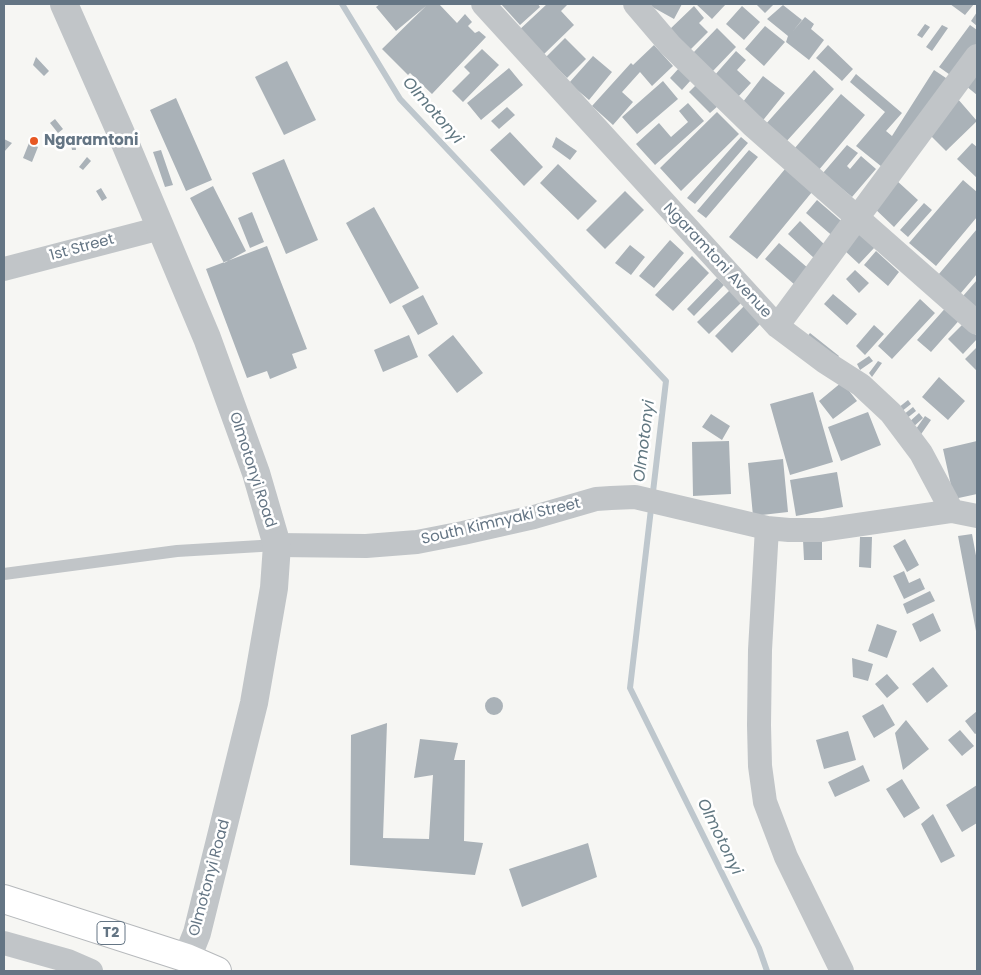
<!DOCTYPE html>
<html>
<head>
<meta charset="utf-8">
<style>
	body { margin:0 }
	#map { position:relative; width:981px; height:975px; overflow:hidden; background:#f6f6f3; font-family:Poppins,sans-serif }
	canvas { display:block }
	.frame { position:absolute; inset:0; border:5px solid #647584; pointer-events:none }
</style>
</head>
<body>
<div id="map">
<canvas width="981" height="975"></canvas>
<div class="frame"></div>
</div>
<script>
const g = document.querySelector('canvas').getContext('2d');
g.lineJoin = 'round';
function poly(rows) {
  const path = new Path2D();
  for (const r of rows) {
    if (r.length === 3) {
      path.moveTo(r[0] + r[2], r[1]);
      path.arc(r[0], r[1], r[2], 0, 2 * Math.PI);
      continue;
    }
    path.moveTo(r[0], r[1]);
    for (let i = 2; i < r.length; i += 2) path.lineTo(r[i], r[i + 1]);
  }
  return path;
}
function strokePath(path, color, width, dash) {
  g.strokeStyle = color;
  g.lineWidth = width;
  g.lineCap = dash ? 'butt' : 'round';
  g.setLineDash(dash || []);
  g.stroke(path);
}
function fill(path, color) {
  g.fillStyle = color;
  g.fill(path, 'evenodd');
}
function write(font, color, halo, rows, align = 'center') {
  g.font = font + ' Poppins,sans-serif';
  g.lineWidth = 5;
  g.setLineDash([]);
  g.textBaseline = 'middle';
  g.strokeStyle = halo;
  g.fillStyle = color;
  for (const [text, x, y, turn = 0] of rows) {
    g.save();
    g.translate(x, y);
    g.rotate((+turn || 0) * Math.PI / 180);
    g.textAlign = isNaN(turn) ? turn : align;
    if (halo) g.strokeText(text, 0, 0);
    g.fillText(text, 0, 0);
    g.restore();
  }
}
const stream = poly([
	[342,4,400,99,666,381,630,688,759,948,767,971]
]);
const building = poly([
	[380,4,439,4,457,23,465,14,472,22,468,26,475,33,479,31,486,37,432,94,410,73,408,75,382,49,426,6,396,31,376,7],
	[501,4,538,4,540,7,520,25],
	[547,4,568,4,561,11,574,25,541,57,517,32],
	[647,4,682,4,674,19],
	[696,4,726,4,712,19],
	[756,4,774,4,765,13],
	[950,4,974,4,965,15],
	[783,5,802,20,793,31,805,17,814,24,811,29,824,40,809,60,786,42,788,36,767,19],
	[694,6,704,18,699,23,708,32,689,51,669,30],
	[742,6,760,22,744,40,726,24],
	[977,12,977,26,971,21],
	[925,24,930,27,922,38,917,35],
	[942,25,948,28,932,51,926,47],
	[970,25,977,30,977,43,953,77,939,67],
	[765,26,785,42,764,66,745,49],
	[717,28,736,47,712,72,693,53],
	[565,38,586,59,567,78,546,57],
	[654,45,673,66,652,86,640,72,622,92,633,102,613,125,592,106,631,63,633,65],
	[828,45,853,69,842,81,816,58],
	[482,49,499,65,463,102,452,91,470,73,464,67],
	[736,51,746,60,737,70,751,83,738,97,714,76],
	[593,56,612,72,589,100,569,83],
	[36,57,49,71,44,76,33,65],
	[287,61,316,120,284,135,255,77],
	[509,68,523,85,481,120,467,103],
	[679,68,691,80,682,90,670,78],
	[814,70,834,89,785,143,765,125],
	[934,70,949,80,887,171,856,146,885,112,850,82,856,74,902,113,886,131,892,136],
	[977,73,977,95,966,86],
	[763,76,785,93,760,124,739,107],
	[663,81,678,99,637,134,622,117],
	[698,83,719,105,710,113,689,92],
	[841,94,865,115,818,171,794,149],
	[176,98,212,180,186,191,150,110],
	[957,98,977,121,946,151,925,130],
	[688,103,704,121,655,165,636,144,659,123,671,137,688,122,679,111],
	[507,107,515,115,499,129,491,121],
	[717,112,739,134,681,191,660,168],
	[55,119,63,129,58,133,50,123],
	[510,132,543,167,524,186,490,150],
	[556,137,577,151,570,160,552,147],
	[741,137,748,143,695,204,687,198],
	[70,138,75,140,76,150,72,150],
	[4,139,12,143,4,152],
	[29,143,38,147,32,162,23,158],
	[972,143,977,147,977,178,957,159],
	[847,145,858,153,847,166,850,169,861,156,876,169,852,197,823,173],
	[161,150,173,185,165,187,153,152],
	[749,150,758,157,706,218,697,211],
	[87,157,91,161,83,170,79,167],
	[284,159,318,240,286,254,252,173],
	[558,164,597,201,578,220,540,183],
	[785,169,812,192,757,259,729,237],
	[896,180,918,200,894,227,872,206],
	[963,180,977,192,977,217,936,266,909,243],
	[213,186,246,251,224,263,190,198],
	[101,188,107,198,102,201,96,191],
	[625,191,644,210,605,249,586,230],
	[817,200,847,226,836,239,806,213],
	[924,203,932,210,908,237,900,230],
	[374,207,419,288,390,304,346,223],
	[252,212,264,242,250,248,238,218],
	[800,221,826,246,814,258,788,234],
	[977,229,977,274,955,300,933,281],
	[859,233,875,247,859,264,844,250],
	[670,240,684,253,654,288,639,276],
	[779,243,809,269,795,285,765,259],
	[630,245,645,257,631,275,615,263],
	[267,246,307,349,292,354,297,368,270,379,267,371,247,378,206,269],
	[876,251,899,272,888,286,864,265],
	[692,256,709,273,673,311,655,295],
	[855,270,869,283,859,293,846,279],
	[717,278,724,285,694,316,687,309],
	[977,280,977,309,963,296],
	[730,290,742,302,709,334,697,322],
	[833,294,857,314,847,325,824,304],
	[423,295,438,324,418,335,402,306],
	[920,299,935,313,892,359,878,346],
	[949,304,963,316,931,352,917,340],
	[745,305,762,322,732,353,715,336],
	[964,323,977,336,977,339,963,354,948,339],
	[874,325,884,334,865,355,856,346],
	[810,333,839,356,835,361,806,338],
	[409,335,418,357,383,372,374,350],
	[453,335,483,373,457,393,428,355],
	[977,347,977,371,965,359],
	[869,356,873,361,860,370,857,364],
	[878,361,882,363,872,377,869,373],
	[939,377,965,401,948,420,922,397],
	[842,382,857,401,833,419,819,401],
	[813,392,833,462,790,475,770,404],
	[908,400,911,404,901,412,898,408],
	[913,407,916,411,906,419,903,415],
	[868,412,881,445,841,461,828,427],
	[919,413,923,418,911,429,907,424],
	[711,414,730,426,722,440,702,427],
	[925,416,931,420,917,440,911,436],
	[729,441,731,494,693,496,692,442],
	[977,441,977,494,954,499,943,449],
	[783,459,788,512,753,516,748,463],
	[837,472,843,507,796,516,790,480],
	[972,534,977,561,976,631,958,536],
	[860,537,872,537,871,568,859,567],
	[822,539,822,560,804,560,803,540],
	[905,539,919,565,907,572,893,546],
	[904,571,909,583,920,578,925,589,904,599,893,576],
	[930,591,935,601,907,614,903,604],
	[933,613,941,631,920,642,912,624],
	[877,624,897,631,887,658,868,651],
	[852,658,873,664,868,681,853,677],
	[933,667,948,686,927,703,912,684],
	[887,674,899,688,887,698,875,684],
	[494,706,9],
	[883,704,895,725,874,738,862,716],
	[977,711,977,733,975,734,965,721],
	[906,720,929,749,903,770,895,733],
	[387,723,383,838,429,839,433,775,414,778,420,739,458,743,454,760,465,760,464,841,483,843,475,875,350,865,351,735],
	[960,730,974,746,962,756,948,740],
	[848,731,856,760,824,769,816,740],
	[863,765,870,781,835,797,828,782],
	[902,779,920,808,904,818,886,789],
	[977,785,977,823,962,832,946,805],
	[933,814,955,856,941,863,921,824],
	[588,843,597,877,522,907,509,869]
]);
const service = poly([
	[4,574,177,551,277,545]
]);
const minor = poly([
	[483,4,777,326,825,362,861,385,891,413,921,453,952,511],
	[635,4,670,45,752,125,977,323],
	[4,269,161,228],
	[777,326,977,56],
	[767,528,760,650,759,725,760,766,765,802,786,857,842,971],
	[277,545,366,546,417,542,463,533,534,517,596,499,611,498,635,497,767,528,789,530,822,530,952,511,977,516],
	[4,943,68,961,91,971]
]);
const tertiary = poly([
	[64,4,120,131,207,338,256,473,277,545,274,588,254,703,197,933,187,958]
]);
const trunk = poly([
	[4,899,187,958,217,971]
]);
const markers = [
	[34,141,5,"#e75722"]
];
const shields = [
	[111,933,28]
];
const shieldNames = [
	["T2",111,933]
];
const poiNames = [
	["Ngaramtoni",44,141]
];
const streetNames = [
	["1st Street",82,248,-15],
	["Ngaramtoni Avenue",717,261,47],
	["Olmotonyi Road",252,470,72],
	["South Kimnyaki Street",501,522,-13],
	["Olmotonyi Road",210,878,-75]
];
const waterNames = [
	["Olmotonyi",432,111,49],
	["Olmotonyi",645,441,-83],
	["Olmotonyi",719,837,64]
];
strokePath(stream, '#bec7cd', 6);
fill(building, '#aab2b8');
strokePath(trunk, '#b6b9bc', 30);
strokePath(service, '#c1c5c8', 12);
strokePath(minor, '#c1c5c8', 24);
strokePath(tertiary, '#c1c5c8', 28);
strokePath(trunk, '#fff', 28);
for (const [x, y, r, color] of markers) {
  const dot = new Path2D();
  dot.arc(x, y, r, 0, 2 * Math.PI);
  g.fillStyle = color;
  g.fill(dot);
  strokePath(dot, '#fff', 2);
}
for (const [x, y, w] of shields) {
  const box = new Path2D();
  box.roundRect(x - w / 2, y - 11.5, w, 23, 4);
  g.fillStyle = '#fff';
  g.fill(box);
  strokePath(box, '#647584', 1);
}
write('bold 14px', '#647584', null, shieldNames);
write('bold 15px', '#647584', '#fff', poiNames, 'left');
write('15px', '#647584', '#fff', streetNames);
write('italic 16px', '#607781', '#fff', waterNames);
</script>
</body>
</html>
